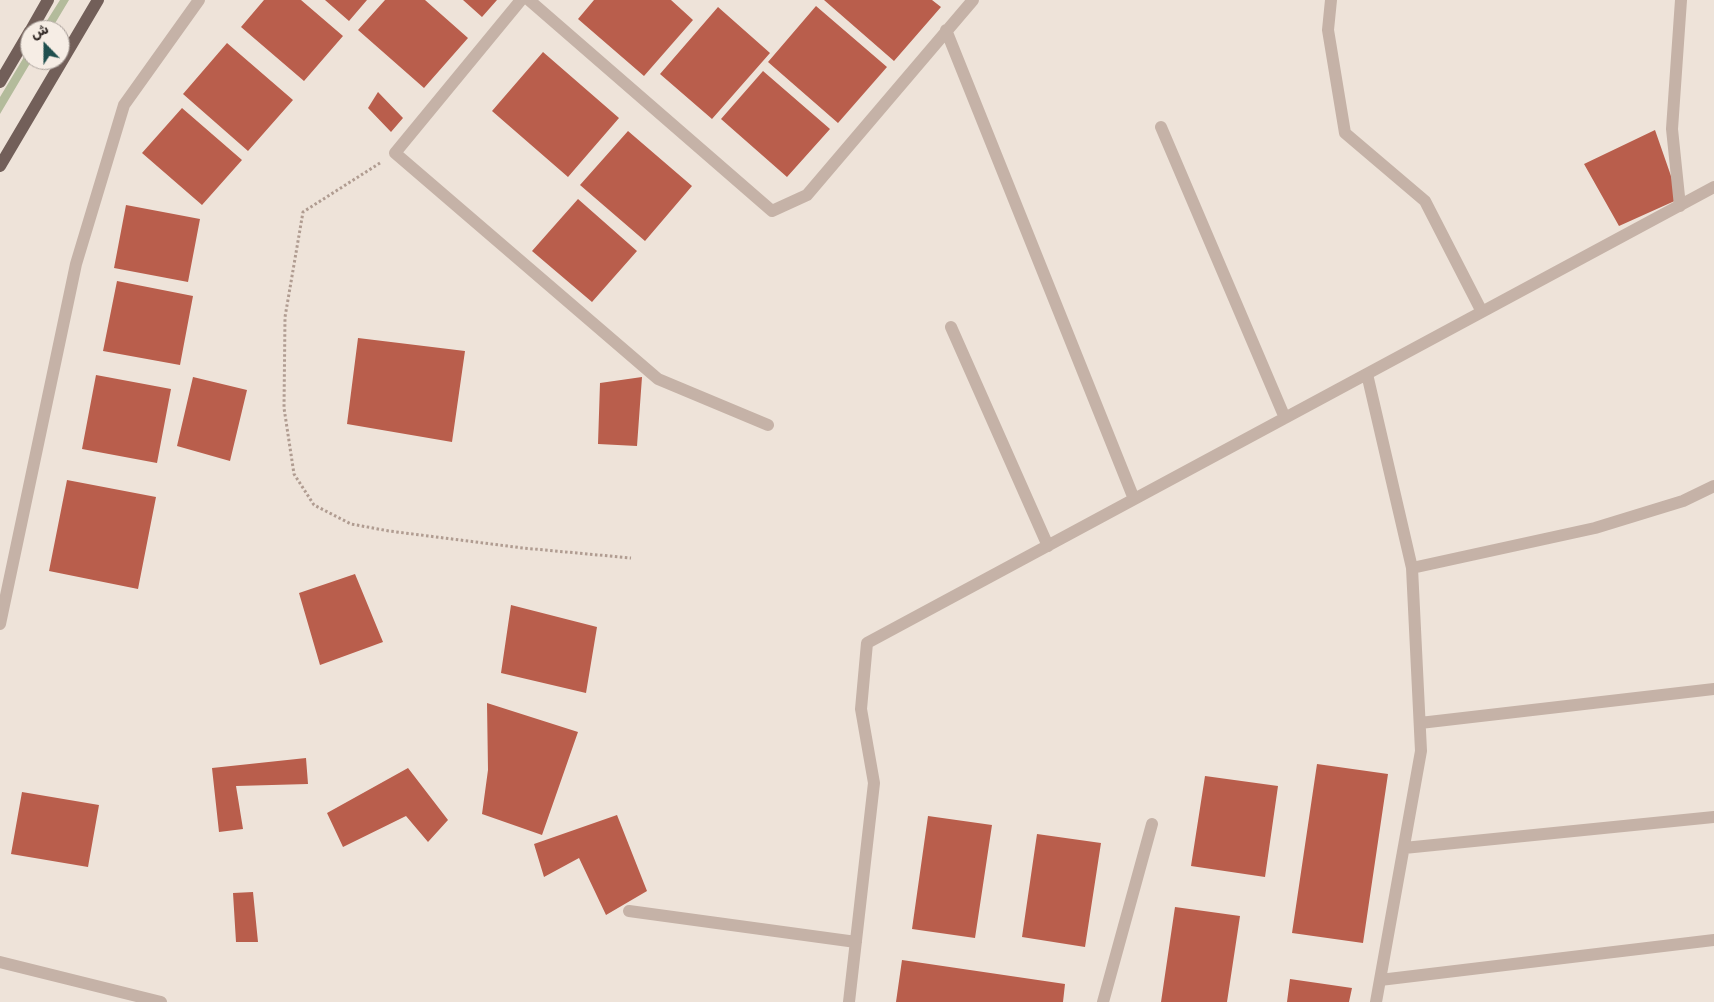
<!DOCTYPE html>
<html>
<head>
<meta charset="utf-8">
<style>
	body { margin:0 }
	#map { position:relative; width:1714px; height:1002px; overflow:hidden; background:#eee3d9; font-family:Rubik,"Noto Sans Arabic",sans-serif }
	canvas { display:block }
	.north { position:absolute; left:20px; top:20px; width:50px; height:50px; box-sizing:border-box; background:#f6ede5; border:1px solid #a89f99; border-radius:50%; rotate:338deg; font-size:14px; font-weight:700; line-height:20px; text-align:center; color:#322926 }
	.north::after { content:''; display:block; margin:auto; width:18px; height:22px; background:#204f4e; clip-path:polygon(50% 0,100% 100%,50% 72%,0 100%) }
</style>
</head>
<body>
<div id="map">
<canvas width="1714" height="1002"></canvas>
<div class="north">ش</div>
</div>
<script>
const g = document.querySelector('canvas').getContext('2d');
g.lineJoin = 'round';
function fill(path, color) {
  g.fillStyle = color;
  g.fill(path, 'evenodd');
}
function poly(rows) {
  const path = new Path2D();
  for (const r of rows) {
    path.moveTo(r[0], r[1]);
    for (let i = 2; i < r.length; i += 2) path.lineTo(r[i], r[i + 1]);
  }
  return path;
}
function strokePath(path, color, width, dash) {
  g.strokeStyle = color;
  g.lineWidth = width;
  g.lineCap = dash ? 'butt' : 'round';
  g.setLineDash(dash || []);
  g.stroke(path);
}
const green = poly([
	[60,0,69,0,51,30,41,30],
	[30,47,30,60,32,60,0,114,0,97]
]);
const building = poly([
	[264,0,301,0,343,36,304,81,241,27],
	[325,0,367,0,349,21],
	[385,0,425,0,468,38,424,88,358,30],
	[463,0,497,0,482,17],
	[594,0,671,0,693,20,644,76,578,19],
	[824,0,932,0,941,7,894,61],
	[816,6,887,67,838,123,768,62],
	[718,7,770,53,712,119,660,74],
	[227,43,293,100,248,151,183,94],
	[543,52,619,118,568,177,492,111],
	[763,71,830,129,787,177,721,119],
	[378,92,403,118,391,132,368,108],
	[182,108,242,160,202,205,142,153],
	[1655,130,1679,199,1619,226,1584,164],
	[628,131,692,186,645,241,580,185],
	[578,199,637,251,592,302,532,251],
	[126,205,200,219,188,282,114,268],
	[117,281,193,296,180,365,103,351],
	[358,338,465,351,452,442,347,424],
	[96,375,171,389,157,463,82,449],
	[193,377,247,390,230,461,177,446],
	[642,377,637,446,598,444,600,383],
	[67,480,156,497,138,589,49,571],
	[355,574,383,642,320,665,299,593],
	[511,605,597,627,586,693,501,673],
	[487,703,578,732,542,835,482,814,488,770],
	[306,758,308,784,236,786,243,829,219,832,212,768],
	[1317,764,1388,774,1363,943,1292,933],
	[408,768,448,820,428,842,406,816,343,847,327,813],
	[1205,776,1278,786,1265,877,1191,866],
	[22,792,99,805,88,867,11,854],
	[617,815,647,891,606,915,579,858,544,877,534,844],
	[928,816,992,825,975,938,912,929],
	[1037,834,1101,843,1085,947,1022,937],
	[253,892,258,942,236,942,233,893],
	[1175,907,1240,916,1227,1002,1161,1002],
	[902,960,1065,984,1063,1002,896,1002],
	[1290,979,1352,988,1349,1002,1287,1002]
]);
const path = poly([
	[380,163,303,212,285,317,284,408,294,474,314,505,351,524,389,531,523,548,631,558]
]);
const minor = poly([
	[521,0,395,153,658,379,768,425],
	[529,0,772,211,807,195,973,0],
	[1331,0,1328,30,1345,133,1425,201,1482,312],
	[946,30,1134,499],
	[1161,127,1285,418],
	[1680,206,1672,129,1681,0],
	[951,327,1048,546],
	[1367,374,1412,568,1421,751,1376,1002],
	[1412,568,1595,528,1683,501,1714,486],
	[0,624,76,264,124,105,199,0],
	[1420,723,1714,689],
	[1404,848,1714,817],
	[629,911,856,942],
	[0,962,161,1002],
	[1380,980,1714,940],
	[849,1002,874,783,861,709,867,643,1714,187],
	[1103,1002,1152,824]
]);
const major = poly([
	[31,30,48,0],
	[0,82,30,31],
	[0,166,98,0]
]);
fill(green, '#b3bb9b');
fill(building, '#b95e4c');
strokePath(path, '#b09c91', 3, [2.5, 2.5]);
strokePath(minor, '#c5b2a7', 12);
strokePath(major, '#725f59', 12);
</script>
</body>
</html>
